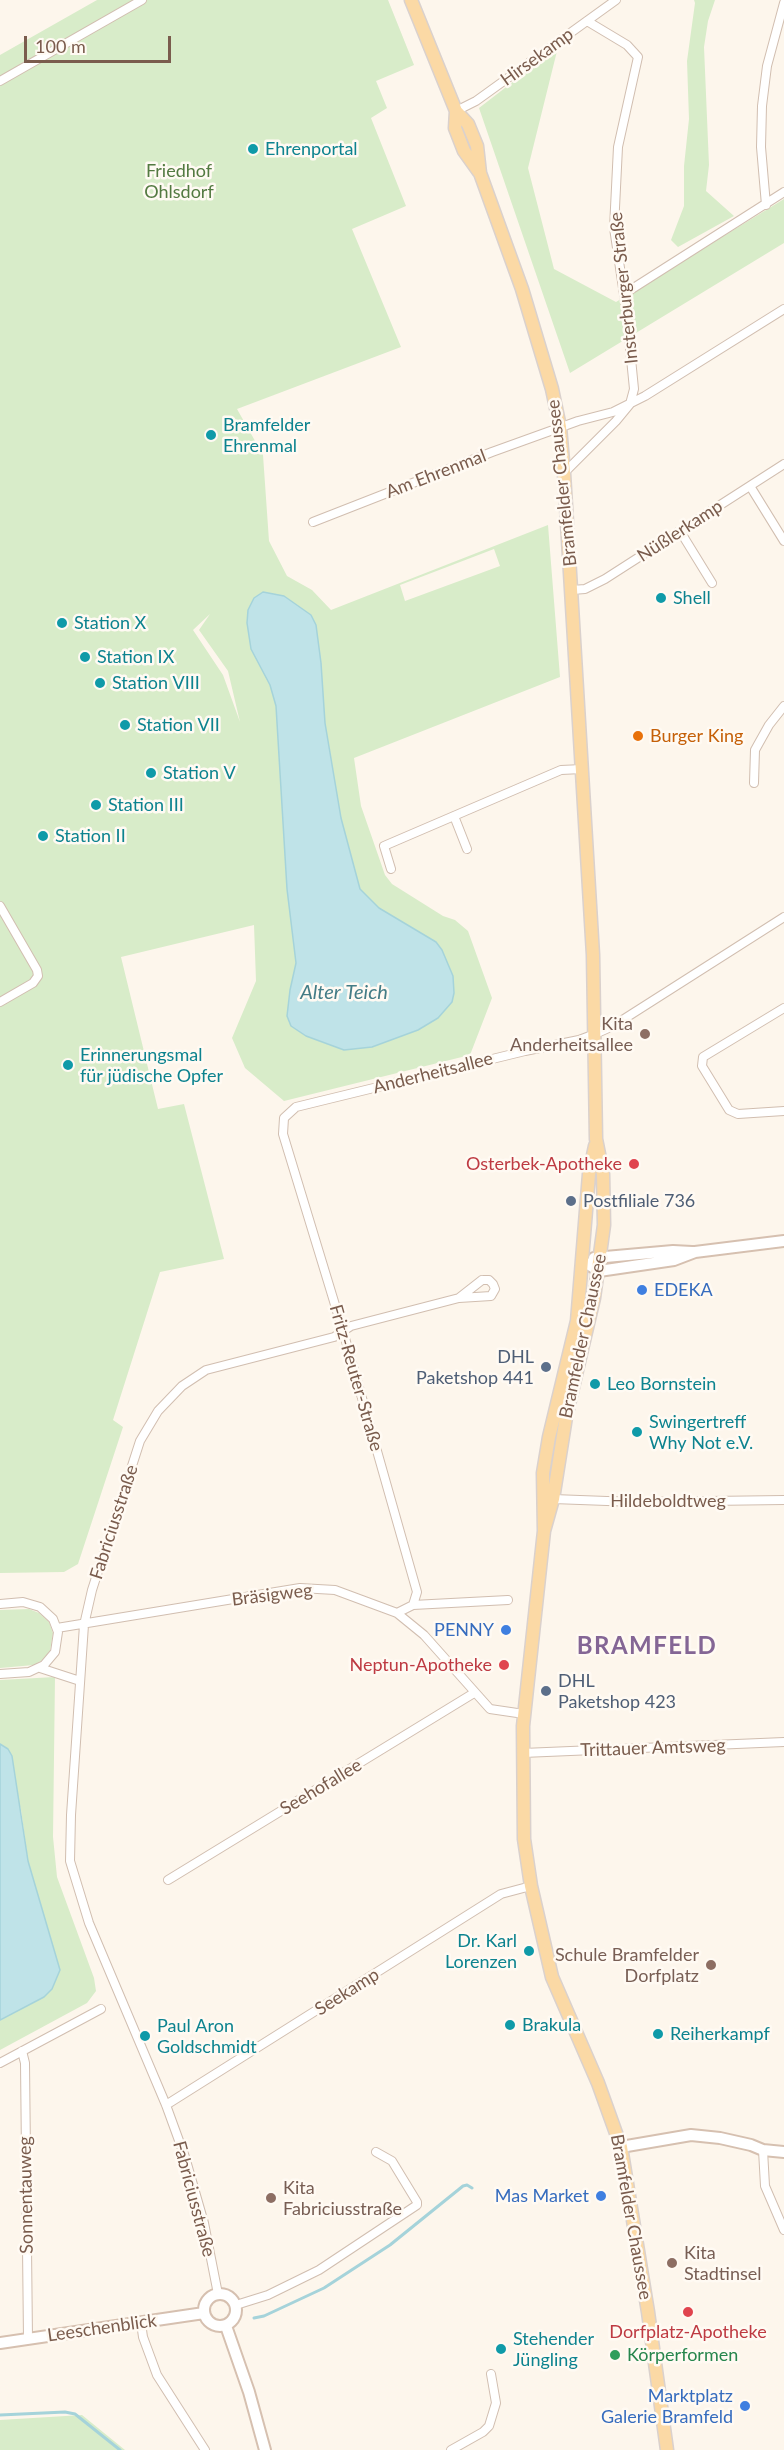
<!DOCTYPE html>
<html>
<head>
<meta charset="utf-8">
<style>
	body { margin:0 }
	#map { position:relative; width:784px; height:2450px; overflow:hidden; background:#fdf6ec; font-family:Lato,sans-serif }
	canvas { display:block }
	.scale { position:absolute; left:24px; top:36px; width:147px; height:27px; box-sizing:border-box; border:3px solid #7a5c4d; border-top:0; padding-left:8px; font-size:18px; line-height:21px; white-space:nowrap; color:#7a5c4d; -webkit-text-stroke:4px #fffaf3; paint-order:stroke }
</style>
</head>
<body>
<div id="map">
<canvas width="784" height="2450"></canvas>
<div class="scale">100 m</div>
</div>
<script>
const g = document.querySelector('canvas').getContext('2d');
g.lineJoin = 'round';
function fill(path, color) {
  g.fillStyle = color;
  g.fill(path, 'evenodd');
}
function poly(rows) {
  const path = new Path2D();
  for (const r of rows) {
    if (r.length === 3) {
      path.moveTo(r[0] + r[2], r[1]);
      path.arc(r[0], r[1], r[2], 0, 2 * Math.PI);
      continue;
    }
    path.moveTo(r[0], r[1]);
    for (let i = 2; i < r.length; i += 2) path.lineTo(r[i], r[i + 1]);
  }
  return path;
}
function strokePath(path, color, width, dash) {
  g.strokeStyle = color;
  g.lineWidth = width;
  g.lineCap = dash ? 'butt' : 'round';
  g.setLineDash(dash || []);
  g.stroke(path);
}
function write(font, color, halo, rows, align = 'center') {
  g.font = font + ' Lato,sans-serif';
  g.lineWidth = 5;
  g.setLineDash([]);
  g.textBaseline = 'middle';
  g.strokeStyle = halo;
  g.fillStyle = color;
  for (const [text, x, y, turn = 0] of rows) {
    g.save();
    g.translate(x, y);
    g.rotate((+turn || 0) * Math.PI / 180);
    g.textAlign = isNaN(turn) ? turn : align;
    if (halo) g.strokeText(text, 0, 0);
    g.fillText(text, 0, 0);
    g.restore();
  }
}
const green = poly([
	[97,0,388,0,414,65,376,81,387,108,371,118,406,206,352,229,401,347,237,409,263,455,269,541,287,576,312,590,331,610,548,525,560,677,354,758,361,806,385,875,392,884,443,916,455,920,468,931,492,998,470,1055,284,1101,245,1068,232,1038,256,981,254,925,121,957,158,1109,184,1104,224,1259,160,1272,113,1420,123,1427,78,1564,64,1572,0,1573,0,55],
	[494,549,500,566,405,601,400,585],
	[210,614,199,630,228,671,240,722,223,675,193,630],
	[694,0,715,0,708,21,704,47,709,165,706,191,734,216,678,247,671,240,684,206,684,166,689,119,687,61,695,3],
	[558,47,528,168,554,269,616,302,784,199,784,243,570,373,479,108],
	[29,1609,39,1613,49,1622,53,1633,50,1651,44,1659,34,1665,0,1668,0,1610],
	[55,1677,53,1837,57,1877,94,1978,96,1991,87,2003,0,2050,0,2020,31,2004,36,1894,28,1861,21,1810,0,1744,0,1680],
	[82,2415,125,2450,0,2450,0,2420]
]);
const water = poly([
	[263,592,284,596,311,615,316,625,321,663,325,723,341,818,360,889,379,908,436,942,442,950,453,976,454,993,452,1002,438,1018,418,1030,372,1047,344,1050,306,1036,291,1026,287,1016,290,990,296,963,287,889,276,706,270,685,251,649,247,623,248,610,254,598,263,592],
	[0,1744,8,1749,12,1756,28,1861,60,1970,52,1989,44,1997,0,2020,0,1744]
]);
const stream = poly([
	[254,2318,264,2316,324,2288,390,2245,463,2186,467,2185,472,2188],
	[0,2415,65,2412,75,2414,120,2450]
]);
const street = poly([
	[0,81,142,0],
	[456,111,476,101,616,0],
	[766,205,761,147,762,106,767,66,784,3],
	[624,294,784,192],
	[564,473,616,421,630,404,634,389,626,308,614,228,618,147,638,57,627,45,587,21],
	[750,486,784,541],
	[313,522,492,452,578,421,613,412,645,396,784,309],
	[680,531,712,583],
	[572,590,585,589,605,579,784,464],
	[754,783,755,750,769,725,784,706],
	[454,816,467,849],
	[391,869,384,846,561,770,582,769],
	[0,906,37,970,38,976,33,983,0,1002],
	[784,1008,703,1057,702,1066,729,1110,738,1114,784,1111],
	[482,1280,489,1280,493,1284,495,1289,491,1296,459,1298,482,1280],
	[553,1499,634,1502,784,1500],
	[0,1604,23,1602,40,1607,53,1619,58,1632,55,1652,44,1665,29,1672,0,1674],
	[413,1605,508,1600],
	[397,1613,413,1605,417,1592,343,1331,283,1134,284,1118,296,1107,525,1051,579,1040,595,1034,613,1026,784,917],
	[57,1628,300,1588,335,1590,397,1613,424,1635,490,1709,524,1714],
	[40,1668,80,1681],
	[523,1753,784,1742],
	[168,1880,474,1693],
	[22,2051,25,2063,28,2339],
	[0,2063,101,2009],
	[166,2105,501,1894,531,1886],
	[763,2150,765,2186,784,2230],
	[218,2294,204,2223,185,2157,166,2105,89,1923,70,1861,71,1815,84,1625,92,1590,140,1441,158,1411,182,1386,206,1370,334,1337,351,1326,459,1298],
	[236,2305,268,2295,319,2270,417,2205,417,2202,392,2161,376,2152],
	[141,2323,143,2337,157,2375,205,2450],
	[451,2450,483,2432,489,2426,496,2403,491,2374]
]);
const secondary = poly([
	[594,1258,673,1251,692,1252],
	[583,1261,599,1271,674,1260,695,1252,784,1241],
	[621,2147,691,2135,720,2138,751,2145,763,2150,784,2152],
	[220,2310,16],
	[226,2326,249,2392,265,2450],
	[0,2343,204,2313]
]);
const primary = poly([
	[411,0,456,111,468,124,477,146,480,173,522,289,552,389,560,427,564,473,593,955,596,1139,603,1174,604,1225,594,1298,566,1417,553,1499,544,1531],
	[456,111,455,128,464,151,479,172],
	[595,1146,589,1174,577,1321,549,1437,543,1473,544,1531,523,1726,524,1839,531,1886,552,1977,598,2083,621,2147,648,2312,667,2450]
]);
const markers = [
	[253,149,6,"#0f9aa8"],
	[211,435,6,"#0f9aa8"],
	[661,598,6,"#0f9aa8"],
	[62,623,6,"#0f9aa8"],
	[85,657,6,"#0f9aa8"],
	[100,683,6,"#0f9aa8"],
	[125,725,6,"#0f9aa8"],
	[638,736,6,"#e8710a"],
	[151,773,6,"#0f9aa8"],
	[96,805,6,"#0f9aa8"],
	[43,836,6,"#0f9aa8"],
	[645,1034,6,"#8d6e63"],
	[68,1065,6,"#0f9aa8"],
	[634,1164,6,"#e0444e"],
	[571,1201,6,"#5c6f8a"],
	[642,1290,6,"#3f7fe0"],
	[546,1367,6,"#5c6f8a"],
	[595,1384,6,"#0f9aa8"],
	[637,1432,6,"#0f9aa8"],
	[506,1630,6,"#3f7fe0"],
	[504,1665,6,"#e0444e"],
	[546,1691,6,"#5c6f8a"],
	[529,1951,6,"#0f9aa8"],
	[711,1965,6,"#8d6e63"],
	[510,2025,6,"#0f9aa8"],
	[658,2034,6,"#0f9aa8"],
	[145,2036,6,"#0f9aa8"],
	[601,2196,6,"#3f7fe0"],
	[271,2198,6,"#8d6e63"],
	[672,2263,6,"#8d6e63"],
	[688,2312,6,"#e0444e"],
	[501,2349,6,"#0f9aa8"],
	[615,2355,6,"#2e9e5b"],
	[745,2406,6,"#3f7fe0"]
];
const streetNames = [
	["Hirsekamp",537,57,-36],
	["Insterburger Straße",624,288,-96],
	["Am Ehrenmal",436,474,-21],
	["Bramfelder Chaussee",562,483,-96],
	["Nüßlerkamp",680,531,-33],
	["Anderheitsallee",433,1073,-14],
	["Bramfelder Chaussee",583,1336,-78],
	["Fritz-Reuter-Straße",356,1378,74],
	["Hildeboldtweg",668,1501],
	["Fabriciusstraße",114,1522,-72],
	["Bräsigweg",272,1595,-7],
	["Trittauer Amtsweg",653,1748,-2],
	["Seehofallee",321,1787,-31],
	["Seekamp",347,1992,-32],
	["Sonnentauweg",26,2195,-91],
	["Fabriciusstraße",194,2199,75],
	["Bramfelder Chaussee",631,2217,80],
	["Leeschenblick",102,2328,-8]
];
const cultureNames = [
	["Ehrenportal",265,149],
	["Bramfelder",223,425],
	["Ehrenmal",223,446],
	["Shell",673,598],
	["Station X",74,623],
	["Station IX",97,657],
	["Station VIII",112,683],
	["Station VII",137,725],
	["Station V",163,773],
	["Station III",108,805],
	["Station II",55,836],
	["Erinnerungsmal",80,1055],
	["für jüdische Opfer",80,1076],
	["Leo Bornstein",607,1384],
	["Swingertreff",649,1422],
	["Why Not e.V.",649,1443],
	["Dr. Karl",517,1941,"right"],
	["Lorenzen",517,1962,"right"],
	["Brakula",522,2025],
	["Paul Aron",157,2026],
	["Goldschmidt",157,2047],
	["Reiherkampf",670,2034],
	["Stehender",513,2339],
	["Jüngling",513,2360]
];
const parkNames = [
	["Friedhof",179,171],
	["Ohlsdorf",179,192]
];
const foodNames = [
	["Burger King",650,736]
];
const educationNames = [
	["Kita",633,1024],
	["Anderheitsallee",633,1045],
	["Schule Bramfelder",699,1955],
	["Dorfplatz",699,1976],
	["Kita",283,2188,"left"],
	["Fabriciusstraße",283,2209,"left"],
	["Kita",684,2253,"left"],
	["Stadtinsel",684,2274,"left"]
];
const healthNames = [
	["Osterbek-Apotheke",622,1164],
	["Neptun-Apotheke",492,1665],
	["Dorfplatz-Apotheke",688,2332,"center"]
];
const serviceNames = [
	["Postfiliale 736",583,1201],
	["DHL",534,1357,"right"],
	["Paketshop 441",534,1378,"right"],
	["DHL",558,1681],
	["Paketshop 423",558,1702]
];
const shopNames = [
	["EDEKA",654,1290,"left"],
	["PENNY",494,1630],
	["Mas Market",589,2196],
	["Marktplatz",733,2396],
	["Galerie Bramfeld",733,2417]
];
const leisureNames = [
	["Körperformen",627,2355]
];
const waterNames = [
	["Alter Teich",344,993]
];
const districtNames = [
	["BRAMFELD",647,1646]
];
fill(green, '#d8ecc9');
fill(water, '#bfe3e8');
strokePath(water, '#a5d3da', 1.5);
strokePath(stream, '#a5d3da', 3);
strokePath(street, '#d1beb0', 10);
strokePath(secondary, '#d6c0b0', 14);
strokePath(primary, '#dad1cd', 15);
strokePath(street, '#fff', 8);
strokePath(secondary, '#fff', 10);
strokePath(primary, '#fbd9a5', 12);
for (const [x, y, r, color] of markers) {
  const dot = new Path2D();
  dot.arc(x, y, r, 0, 2 * Math.PI);
  g.fillStyle = color;
  g.fill(dot);
  strokePath(dot, '#fffaf3', 2);
}
write('18px', '#7a5c4d', '#fffaf3', streetNames);
write('18px', '#0d838f', '#fffaf3', cultureNames, 'left');
write('18px', '#537a41', '#fffaf3', parkNames);
write('18px', '#c56008', '#fffaf3', foodNames, 'left');
write('18px', '#785e54', '#fffaf3', educationNames, 'right');
write('18px', '#be3a42', '#fffaf3', healthNames, 'right');
write('18px', '#4e5e75', '#fffaf3', serviceNames, 'left');
write('18px', '#366cbe', '#fffaf3', shopNames, 'right');
write('18px', '#27864d', '#fffaf3', leisureNames, 'left');
write('italic 20px', '#437c86', '#fffaf3', waterNames);
g.letterSpacing = '1.5px';
write('bold 24px', '#846695', '#fffaf3', districtNames);
g.letterSpacing = '0px';
</script>
</body>
</html>
